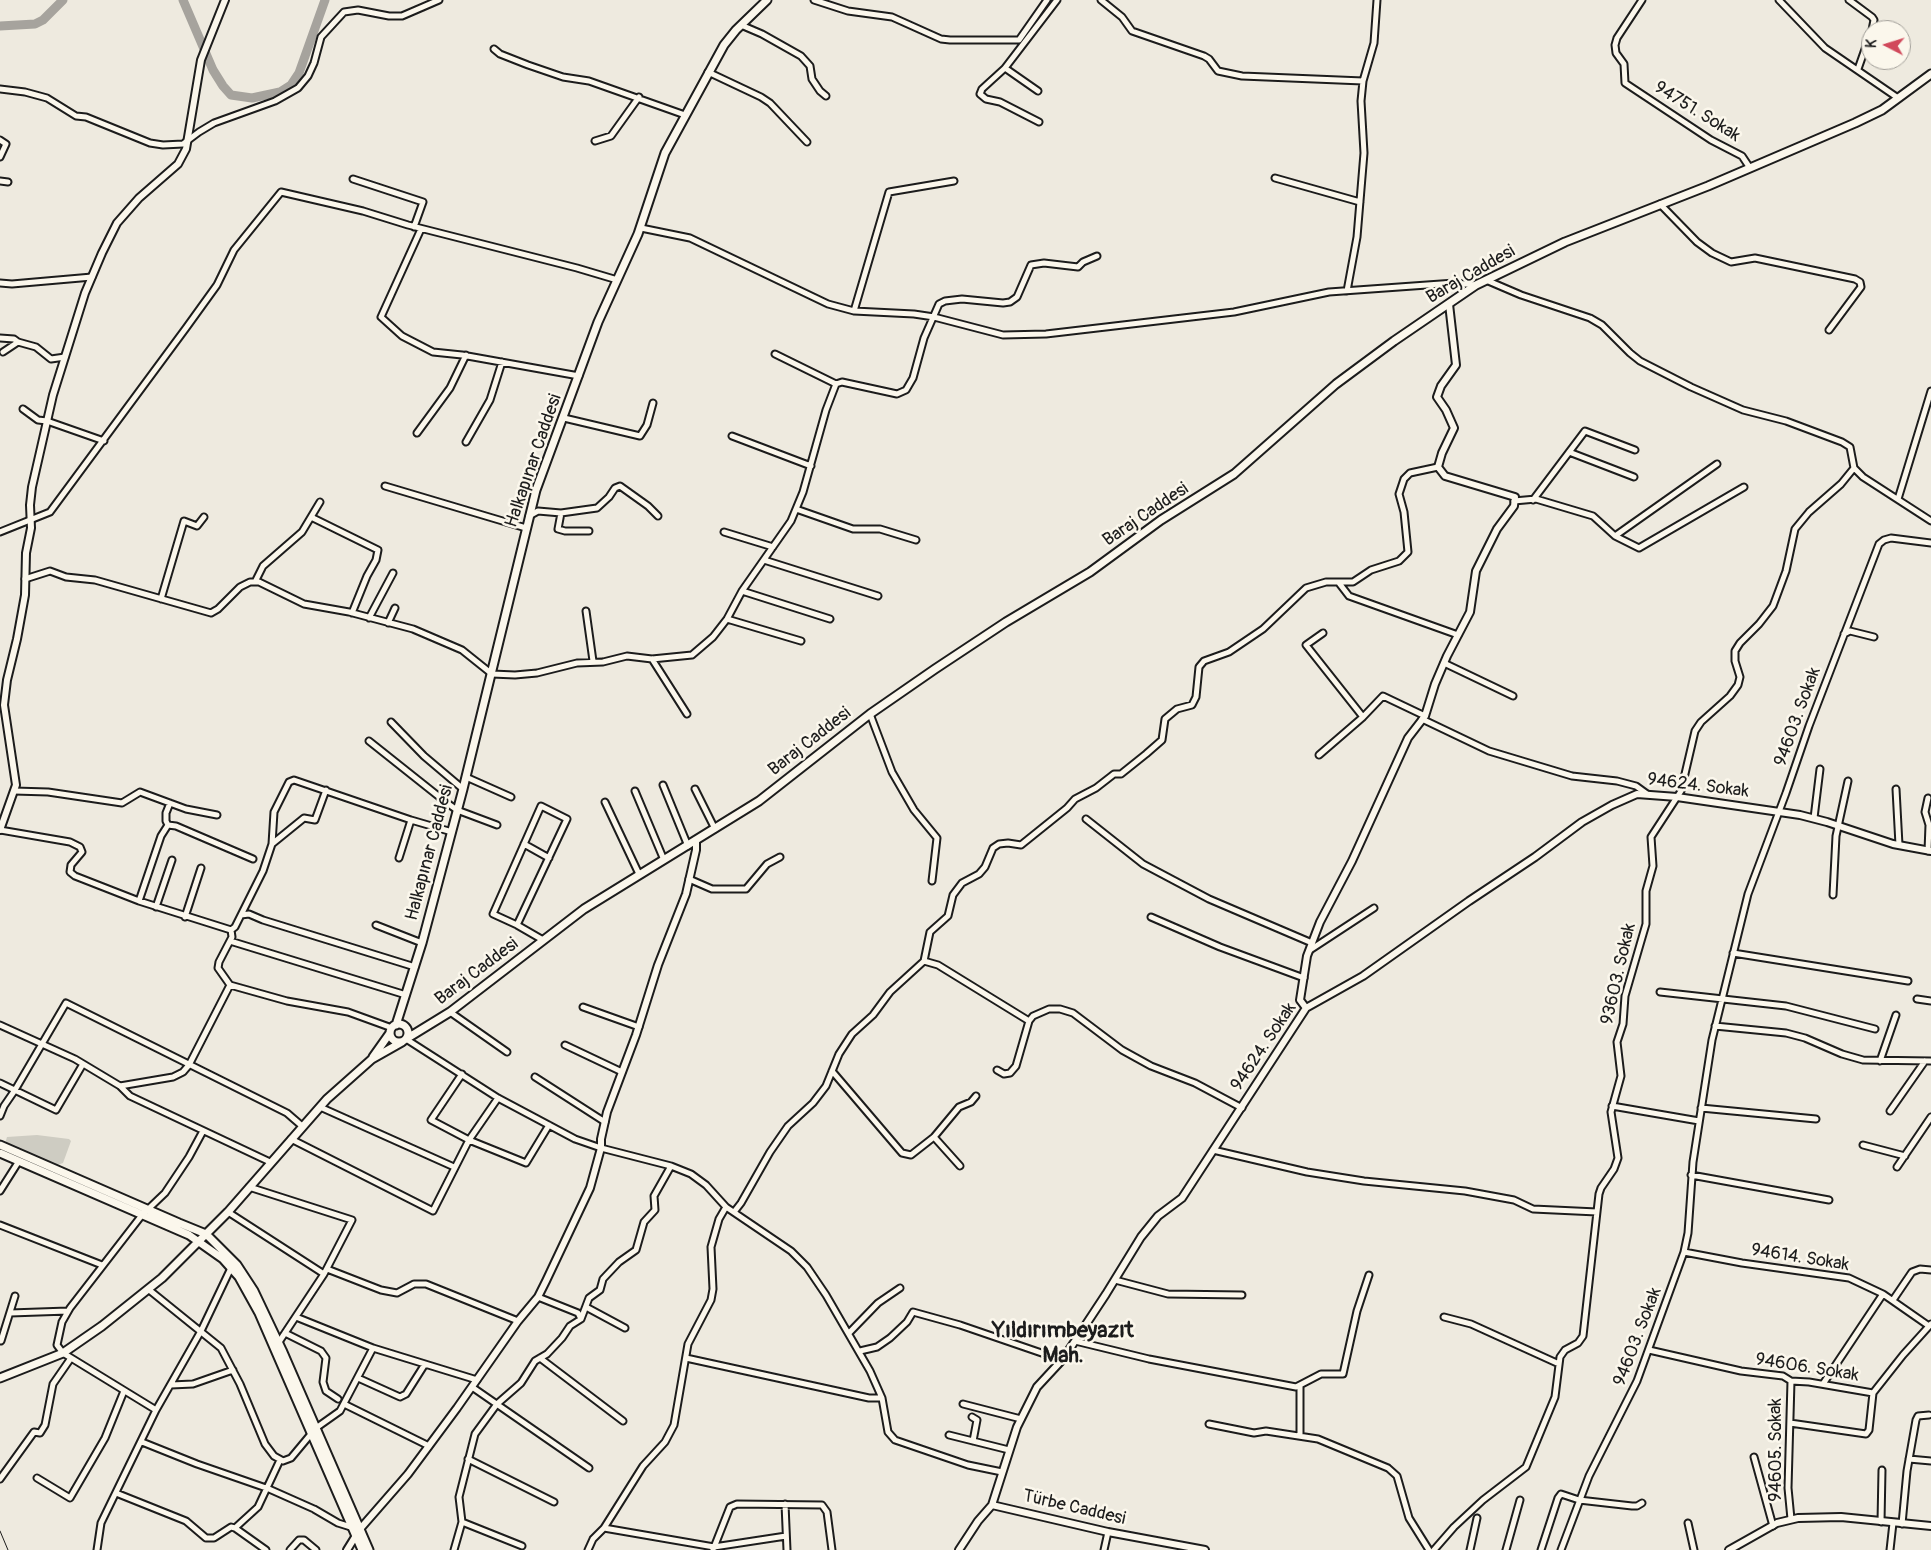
<!DOCTYPE html>
<html>
<head>
<meta charset="utf-8">
<style>
	body { margin:0 }
	#map { position:relative; width:1931px; height:1550px; overflow:hidden; background:#eeeadf; font-family:Pangolin,sans-serif }
	canvas { display:block }
	.north { position:absolute; left:1861px; top:20px; width:50px; height:50px; box-sizing:border-box; background:#fbf7ec; border:1px solid #a29f99; border-radius:50%; rotate:275deg; font-size:14px; font-weight:700; line-height:20px; text-align:center; color:#1c1c1c }
	.north::after { content:''; display:block; margin:auto; width:18px; height:22px; background:#d1495b; clip-path:polygon(50% 0,100% 100%,50% 72%,0 100%) }
</style>
</head>
<body>
<div id="map">
<canvas width="1931" height="1550"></canvas>
<div class="north">K</div>
</div>
<script>
const g = document.querySelector('canvas').getContext('2d');
g.lineJoin = 'round';
function fill(path, color) {
  g.fillStyle = color;
  g.fill(path, 'evenodd');
}
function poly(rows) {
  const path = new Path2D();
  for (const r of rows) {
    if (r.length === 3) {
      path.moveTo(r[0] + r[2], r[1]);
      path.arc(r[0], r[1], r[2], 0, 2 * Math.PI);
      continue;
    }
    path.moveTo(r[0], r[1]);
    for (let i = 2; i < r.length; i += 2) path.lineTo(r[i], r[i + 1]);
  }
  return path;
}
function strokePath(path, color, width, dash) {
  g.strokeStyle = color;
  g.lineWidth = width;
  g.lineCap = dash ? 'butt' : 'round';
  g.setLineDash(dash || []);
  g.stroke(path);
}
function write(font, color, halo, rows, align = 'center') {
  g.font = font + ' Pangolin,sans-serif';
  g.lineWidth = 5;
  g.setLineDash([]);
  g.textBaseline = 'middle';
  g.strokeStyle = halo;
  g.fillStyle = color;
  for (const [text, x, y, turn = 0] of rows) {
    g.save();
    g.translate(x, y);
    g.rotate((+turn || 0) * Math.PI / 180);
    g.textAlign = isNaN(turn) ? turn : align;
    if (halo) g.strokeText(text, 0, 0);
    g.fillText(text, 0, 0);
    g.restore();
  }
}
const green = poly([
	[37,1135,69,1139,71,1141,63,1163,55,1166,5,1144,7,1137]
]);
const river = poly([
	[183,0,213,70,223,86,231,95,252,98,280,92,291,85,299,73,325,0],
	[0,26,35,24,43,20,63,0]
]);
const minor = poly([
	[814,0,848,11,892,17,941,39,950,40,1019,40,1047,0],
	[1101,0,1122,17,1132,31,1204,56,1209,59,1218,71,1242,76,1363,81],
	[1642,0,1617,38,1615,45,1616,53,1624,64,1625,83,1711,140,1742,156,1750,168],
	[1779,0,1825,48,1898,98],
	[1849,0,1872,17,1874,20,1872,30],
	[741,25,762,34,801,56,810,66,812,79,820,91,826,96],
	[494,49,500,54,528,65,563,77,589,81,685,115],
	[1005,68,1038,91],
	[1858,69,1871,32],
	[708,72,761,97,770,103,807,142],
	[0,89,25,92,47,98,76,116,86,117,150,143,163,145,183,144,199,132,214,123,275,101,298,88,308,76,314,63,321,37,344,12,358,10,389,16,402,16,439,0],
	[1039,122,1000,102,986,99,980,94,982,89,1005,68,1057,0],
	[0,140,6,144,0,157],
	[595,141,611,136,639,97],
	[1275,178,1360,202],
	[353,179,423,202,414,227],
	[0,181,8,182],
	[1660,204,1697,242,1712,253,1731,262,1755,258,1855,279,1860,282,1861,287,1829,330],
	[641,228,690,238,828,304,854,311,914,314,934,317,1003,335,1046,334,1234,312,1329,292,1455,283,1476,285],
	[421,229,381,317,402,336,433,352,462,355,579,376],
	[1486,280,1521,295,1590,318,1602,325,1630,353,1640,361,1691,387,1743,410,1786,421,1842,442,1850,447,1854,468],
	[0,283,12,284,92,277],
	[1347,291,1357,237,1364,153,1361,101,1363,81,1374,43,1377,0],
	[854,311,889,192,954,181],
	[0,338,14,339,18,342,36,347,51,359,65,357],
	[3,352,18,342],
	[775,354,836,384],
	[23,409,38,420,47,421,104,441],
	[564,418,640,436,647,425,653,403],
	[417,433,450,388,466,355],
	[732,436,811,466],
	[466,442,490,400,502,362],
	[1569,452,1634,477],
	[1854,468,1863,477,1931,521],
	[385,486,526,528],
	[1898,499,1931,391],
	[1533,500,1585,431,1635,450],
	[1514,501,1536,499,1593,516,1615,536,1717,464],
	[796,509,853,529,880,529,916,540],
	[561,513,558,529,565,531,589,531],
	[529,516,538,511,561,513,597,508,609,497,615,488,620,486,648,506,658,516],
	[311,517,378,550,376,560,367,576,352,613],
	[0,532,50,512,186,328,217,285,234,250,281,192,363,211,408,225,577,268,614,279],
	[724,532,773,547],
	[1615,536,1639,548,1744,487],
	[764,560,878,596],
	[25,579,50,571,66,577,95,580,211,613,218,609,240,587,250,582,259,582,304,604,349,612,413,629,462,650,492,674,515,675,537,673,577,663,603,662,627,656,652,659,692,655,713,637,727,619,742,591,791,521,803,492,826,410,836,384,842,382,897,394,906,390,913,378,924,338,939,304,945,301,962,299,1003,303,1010,302,1017,297,1031,265,1044,263,1078,267,1083,262,1097,256],
	[255,582,263,566,302,532,320,502],
	[1339,583,1349,596,1458,635],
	[742,591,830,619],
	[161,599,184,521,197,526,204,517],
	[586,611,593,661],
	[369,618,393,573],
	[727,619,801,641],
	[388,623,395,608],
	[1323,633,1306,645,1363,717],
	[1844,634,1850,631,1874,637],
	[652,659,687,714],
	[1444,663,1513,696],
	[870,714,892,772,914,810,937,838,932,881],
	[1422,719,1489,751,1572,776,1617,781,1636,786,1647,794],
	[391,722,424,756,463,789],
	[369,741,447,803,457,810,497,825],
	[1319,755,1363,717,1383,696,1425,716],
	[466,777,511,797],
	[663,785,688,846],
	[695,789,715,829],
	[1896,789,1899,845],
	[14,791,48,792,122,803,140,792,186,809,217,815],
	[635,791,664,860],
	[605,802,639,874],
	[1814,818,1820,769],
	[1086,819,1143,864,1209,899,1312,943],
	[168,825,166,821,166,813,170,803],
	[0,830,70,842,80,847,82,852,71,865,70,872,75,876,139,901,231,930,232,937,219,962,218,968,230,985,287,1001,348,1012,392,1028],
	[272,844,274,812,289,782,294,780,411,820,452,832],
	[524,844,549,858],
	[1928,851,1929,825,1925,812,1928,798],
	[399,858,411,820],
	[689,879,712,889,746,889,767,864,780,857],
	[1833,895,1836,836,1848,781],
	[139,901,161,836,168,825,176,826,253,859],
	[156,907,172,860],
	[241,915,263,871,272,844,304,818,315,820,326,790],
	[185,917,201,868],
	[1151,917,1220,947,1304,978],
	[376,925,422,943],
	[517,925,567,819,541,806,493,914,517,925,543,940],
	[231,930,235,927,241,915,249,914,263,920,415,967],
	[230,941,406,995],
	[1310,950,1374,908],
	[1733,953,1908,981],
	[924,961,930,932,948,916,953,895,962,883,979,874,985,867,993,848,999,844,1008,843,1021,845,1067,808,1075,799,1096,788,1114,774,1121,774,1146,754,1162,740,1165,719,1177,709,1192,705,1196,697,1199,667,1204,661,1229,652,1263,629,1306,588,1326,582,1353,582,1371,570,1399,561,1408,552,1404,512,1399,494,1404,479,1410,473,1438,467],
	[1660,992,1786,1006,1875,1029],
	[1917,999,1931,1001],
	[583,1007,639,1027],
	[450,1012,507,1052],
	[0,1025,75,1059,120,1086,130,1096,270,1162],
	[1715,1026,1786,1033,1805,1038,1842,1054,1863,1060,1931,1061],
	[406,1039,498,1098,575,1139,601,1148,671,1166,691,1174,706,1185,726,1207,719,1219,711,1247,713,1289,711,1300,688,1344,674,1425,665,1442,643,1466,604,1528,593,1539,588,1550],
	[565,1045,622,1072],
	[1880,1061,1896,1015],
	[997,1070,1004,1074,1010,1073,1016,1066,1029,1021],
	[832,1071,902,1153,911,1155,934,1137,959,1107,971,1102,976,1096],
	[462,1074,431,1120,469,1140,526,1163,549,1125],
	[535,1077,605,1122],
	[0,1083,56,1110,83,1064],
	[120,1086,173,1077,183,1072,189,1065,230,985],
	[1612,1106,1699,1121],
	[320,1107,454,1167],
	[1701,1108,1816,1119],
	[1890,1111,1925,1061],
	[0,1116,4,1106,15,1090,66,1003,287,1113,302,1126],
	[934,1137,960,1166],
	[291,1139,433,1211,469,1140,498,1098],
	[1863,1145,1905,1156],
	[1213,1150,1307,1172,1364,1181,1465,1191,1514,1200,1533,1209,1597,1212],
	[1897,1167,1931,1117],
	[1691,1175,1829,1200],
	[249,1187,352,1220,324,1274,277,1345],
	[0,1191,19,1161],
	[726,1207,791,1251,807,1267,826,1295,870,1371,882,1398,888,1432,895,1440,968,1465,1002,1472],
	[228,1212,324,1274],
	[734,1212,741,1203,770,1152,788,1126,813,1103,826,1086,839,1054,852,1034,873,1015,890,992,924,961,938,965,1029,1021,1033,1016,1049,1009,1060,1009,1073,1013,1122,1050,1151,1066,1195,1083,1242,1108],
	[0,1225,102,1265],
	[1684,1252,1742,1263,1849,1278,1883,1294,1929,1326],
	[327,1269,381,1290,397,1293,414,1284,426,1284,518,1321],
	[1115,1280,1168,1294,1242,1295],
	[148,1289,221,1348,240,1384,265,1444,274,1456,283,1461,291,1458,316,1428,340,1411,373,1348],
	[538,1297,578,1313,581,1319],
	[1893,1300,1912,1272,1920,1269,1931,1270],
	[586,1307,625,1328],
	[10,1313,68,1311],
	[296,1317,373,1348,477,1380],
	[1444,1317,1471,1324,1559,1364],
	[285,1333,321,1351,326,1358,323,1382,326,1391,338,1399],
	[849,1333,878,1303,900,1288],
	[1,1341,15,1296],
	[1075,1341,1149,1359,1296,1387,1321,1374,1343,1374,1357,1311,1369,1275],
	[1649,1350,1741,1371,1783,1376,1791,1381,1809,1382,1873,1393,1903,1355,1931,1324],
	[860,1351,877,1347,890,1338,907,1322,913,1312,960,1325,1062,1360],
	[540,1358,623,1421],
	[686,1358,869,1398,882,1398],
	[358,1378,400,1397,406,1394,425,1364],
	[1823,1384,1883,1294],
	[171,1385,193,1384,233,1370],
	[1300,1385,1300,1436],
	[472,1387,589,1468],
	[344,1404,429,1446],
	[963,1404,1021,1419],
	[156,1410,63,1353,57,1345,62,1322,70,1308,142,1215,165,1193,189,1157,203,1131],
	[972,1417,977,1420,973,1441],
	[1790,1423,1866,1434,1869,1430,1873,1393],
	[1209,1424,1254,1433,1266,1431,1318,1439,1388,1468,1397,1476,1409,1518,1429,1550],
	[949,1435,1009,1450],
	[142,1442,197,1464,269,1489,314,1509,338,1523,354,1528],
	[1754,1457,1773,1526],
	[468,1459,554,1502],
	[1909,1459,1931,1461],
	[37,1478,70,1498,105,1438,124,1391],
	[0,1479,34,1432,40,1433,45,1425,53,1384,71,1358],
	[116,1493,186,1521,206,1538,214,1538,231,1527,235,1528,266,1550],
	[785,1504,787,1550],
	[1791,1519,1788,1488,1791,1381],
	[462,1522,522,1546],
	[1881,1522,1882,1470],
	[1688,1523,1694,1550],
	[1902,1524,1907,1471,1916,1420,1918,1416,1929,1415],
	[235,1528,258,1507,280,1460],
	[604,1528,714,1547,786,1536],
	[97,1550,101,1523,156,1410,201,1331,231,1268],
	[290,1550,299,1540,304,1540,316,1550],
	[454,1550,462,1522,459,1497,475,1434,497,1404,521,1383,535,1361,547,1354,562,1338,570,1326,581,1319,589,1298,600,1290,603,1279,619,1262,636,1250,644,1222,655,1210,654,1196,671,1166],
	[713,1550,730,1507,737,1504,822,1505,827,1512,832,1550],
	[1104,1550,1108,1532],
	[1434,1550,1454,1527,1483,1500,1526,1467,1555,1397,1560,1357,1565,1350,1578,1343,1583,1336,1599,1194,1601,1188,1614,1169,1618,1158,1611,1112,1621,1076,1617,1042,1623,1024,1625,996,1646,924,1646,891,1653,866,1651,837,1681,791,1695,731,1701,722,1730,696,1738,685,1740,677,1735,661,1735,651,1740,643,1759,624,1773,606,1786,571,1795,529,1809,512,1841,484,1854,468],
	[1470,1550,1477,1518],
	[1506,1550,1520,1500],
	[1541,1550,1558,1498,1561,1494,1579,1500,1632,1506,1637,1506,1642,1503],
	[1561,1550,1589,1476,1637,1381,1684,1252,1688,1233,1693,1162,1712,1040,1748,894,1786,793,1809,726,1879,544,1884,540,1891,538,1931,543],
	[1890,1550,1893,1523]
]);
const tertiary = poly([
	[0,830,16,785,4,705,7,680,17,639,25,595,26,553,31,528,30,505,32,487,53,395,85,293,102,253,117,223,139,198,178,164,186,149,201,60,225,0],
	[1306,1008,1300,1000,1307,956,1320,922,1352,861,1408,738,1425,716,1435,684,1447,656,1470,612,1476,571,1497,529,1514,506,1515,497,1445,476,1438,467,1442,453,1454,428,1446,410,1437,397,1441,386,1456,365,1449,304],
	[992,1505,1017,1427,1037,1387,1062,1360,1075,1341,1106,1294,1141,1237,1158,1216,1182,1198,1306,1008,1363,976,1469,901,1535,857,1582,822,1612,805,1637,794,1677,797,1800,815,1827,822,1893,844,1931,851],
	[347,1550,360,1529,408,1474,457,1408,518,1321,538,1297,546,1281,590,1188,601,1148,601,1139,607,1112,636,1035,658,965,686,894,696,850,696,841],
	[959,1550,978,1521,992,1505,1108,1532,1205,1550],
	[1729,1550,1777,1523,1798,1518,1841,1517,1931,1526]
]);
const secondary = poly([
	[399,1033,9],
	[396,1025,422,943,463,789,536,490,598,322,638,234,665,153,724,45,736,30,767,0],
	[406,1039,450,1012,584,909,759,801,870,714,935,669,1006,622,1090,572,1161,520,1234,474,1336,384,1394,341,1476,285,1565,242,1708,186,1855,123,1882,110,1931,74],
	[373,1057,390,1033],
	[0,1145,179,1223,206,1234,237,1265,254,1291,282,1350,369,1550],
	[0,1153,189,1235,223,1259,239,1277,259,1313,362,1550],
	[0,1378,63,1353,102,1326,162,1278,228,1212,327,1099,372,1059,402,1042]
]);
const rail = poly([
	[0,1531,8,1550]
]);
const streetNames = [
	["94751. Sokak",1697,112,32],
	["Baraj Caddesi",1471,275,-30],
	["Halkapınar Caddesi",534,461,-71],
	["Baraj Caddesi",1146,515,-34],
	["94603. Sokak",1798,717,-70],
	["Baraj Caddesi",810,742,-38],
	["94624. Sokak",1698,786,7],
	["Halkapınar Caddesi",430,853,-75],
	["Baraj Caddesi",477,972,-37],
	["93603. Sokak",1619,974,-77],
	["94624. Sokak",1264,1047,-56],
	["94614. Sokak",1800,1258,9],
	["94603. Sokak",1638,1337,-69],
	["94606. Sokak",1807,1368,9],
	["94605. Sokak",1776,1450,-90],
	["Türbe Caddesi",1074,1508,13]
];
const districtNames = [
	["Yıldırımbeyazıt",1063,1331],
	["Mah.",1063,1356]
];
fill(green, '#ceccc2');
strokePath(river, '#a6a39d', 9);
strokePath(minor, '#1c1c1c', 9);
strokePath(tertiary, '#1c1c1c', 10);
strokePath(secondary, '#1c1c1c', 11);
strokePath(minor, '#fbf7ec', 5);
strokePath(tertiary, '#fbf7ec', 6);
strokePath(secondary, '#fbf7ec', 7);
strokePath(rail, '#1c1c1c', 1);
write('18px', '#1c1c1c', '#fbf7ec', streetNames);
write('bold 22px', '#1c1c1c', '#fbf7ec', districtNames);
</script>
</body>
</html>
